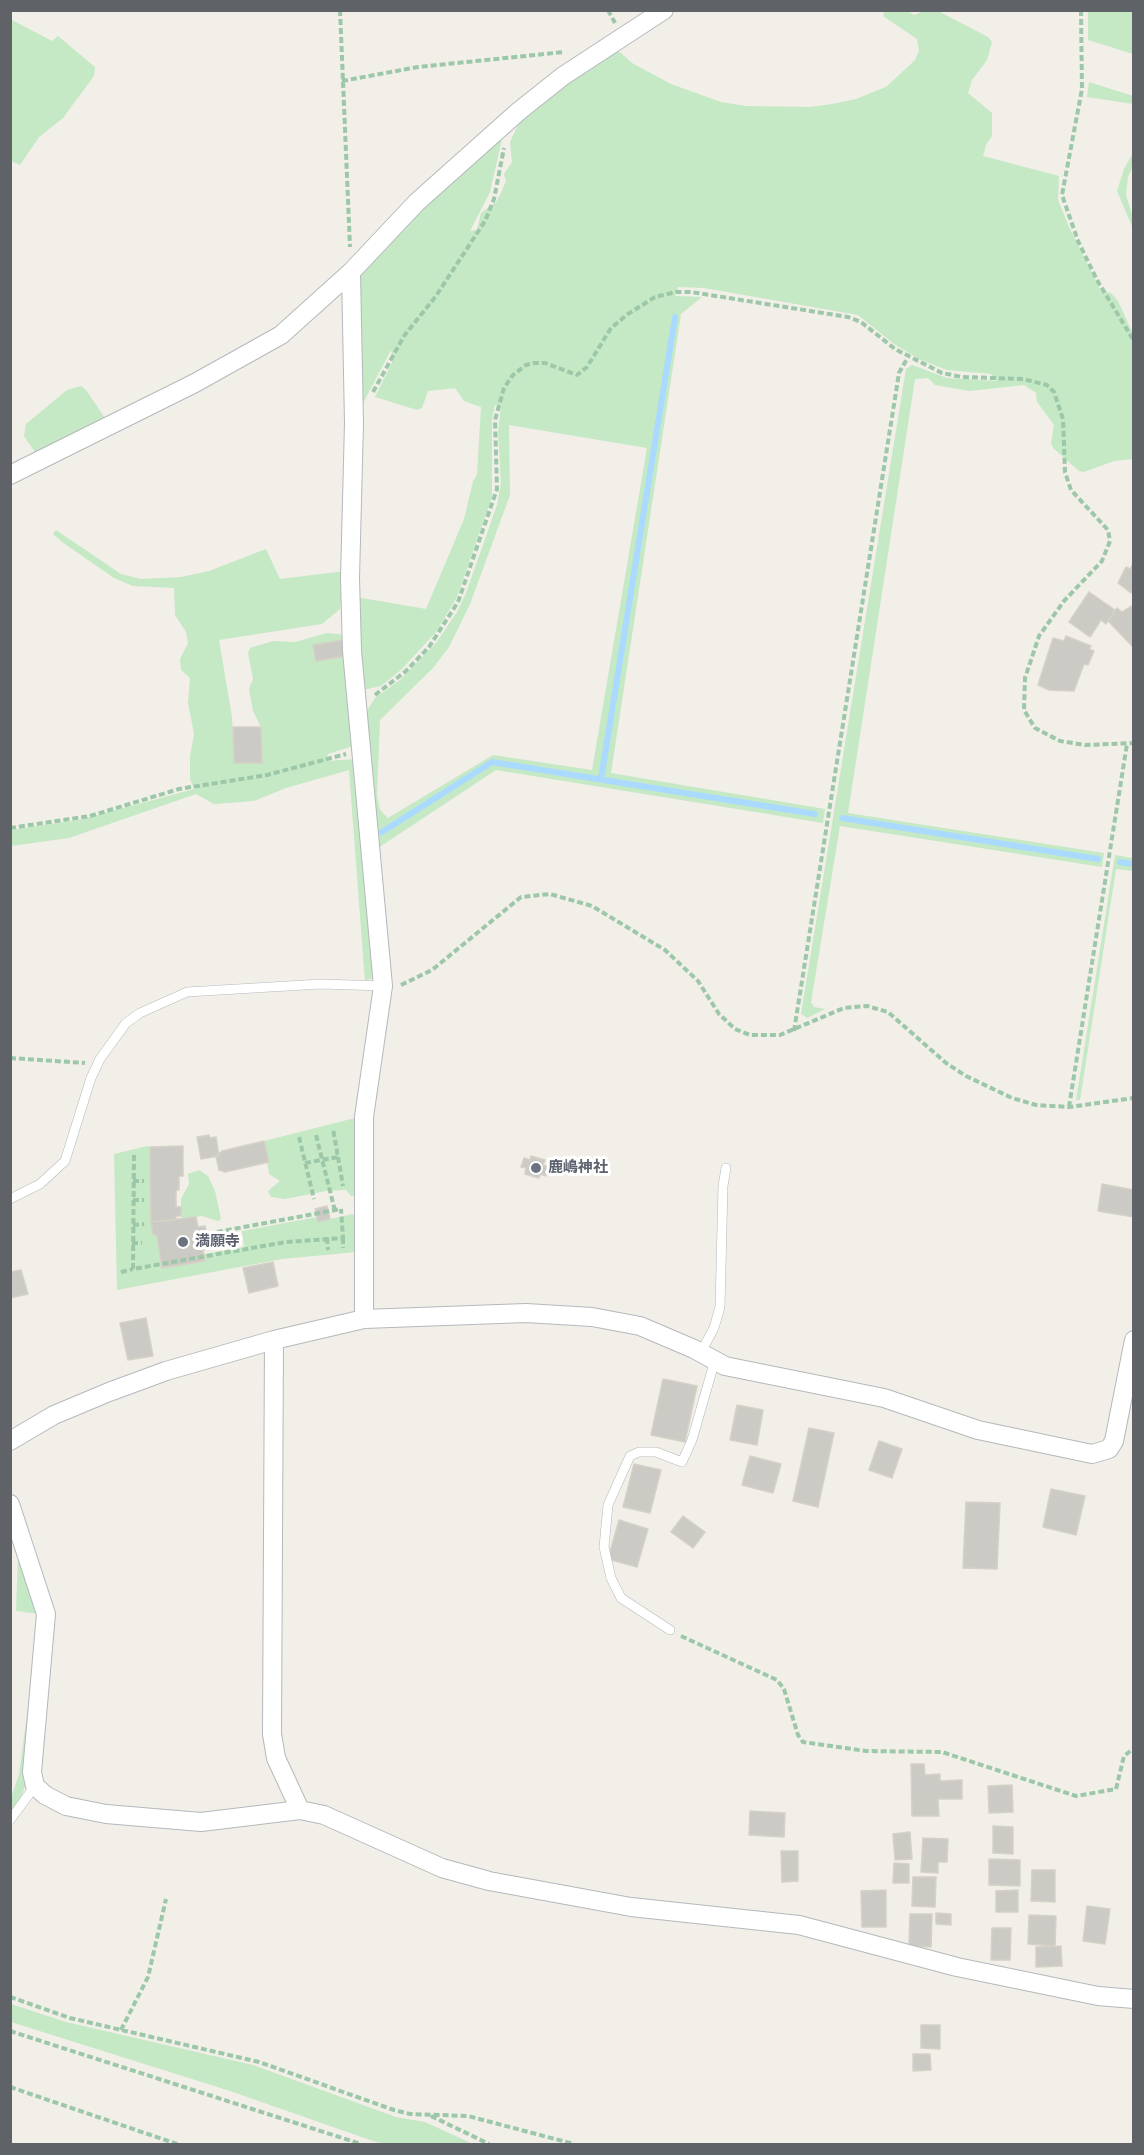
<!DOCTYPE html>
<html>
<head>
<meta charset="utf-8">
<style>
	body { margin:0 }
	#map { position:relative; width:1144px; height:2155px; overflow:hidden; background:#f1efe8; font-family:"Fira Sans Condensed",sans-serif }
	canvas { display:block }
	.frame { position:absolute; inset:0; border:12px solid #5f6368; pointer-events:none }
</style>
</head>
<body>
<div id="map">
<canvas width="1144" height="2155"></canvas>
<div class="frame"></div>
</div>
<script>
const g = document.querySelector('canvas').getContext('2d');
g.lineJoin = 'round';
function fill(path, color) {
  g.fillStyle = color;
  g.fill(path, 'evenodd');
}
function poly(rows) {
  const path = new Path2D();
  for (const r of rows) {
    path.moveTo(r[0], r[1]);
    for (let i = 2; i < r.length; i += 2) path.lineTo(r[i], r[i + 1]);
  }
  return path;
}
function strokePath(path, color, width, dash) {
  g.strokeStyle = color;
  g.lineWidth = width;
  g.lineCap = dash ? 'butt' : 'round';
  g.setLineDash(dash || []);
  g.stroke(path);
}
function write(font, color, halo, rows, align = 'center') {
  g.font = font + ' "Fira Sans Condensed","Noto Sans JP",sans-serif';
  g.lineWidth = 6;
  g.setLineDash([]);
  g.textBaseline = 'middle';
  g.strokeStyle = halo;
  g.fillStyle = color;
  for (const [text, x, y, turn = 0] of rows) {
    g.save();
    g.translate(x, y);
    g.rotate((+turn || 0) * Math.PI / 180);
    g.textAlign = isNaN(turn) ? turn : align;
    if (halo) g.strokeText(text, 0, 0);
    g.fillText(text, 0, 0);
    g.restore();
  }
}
const green = poly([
	[884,11,908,11,914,15,924,11,938,11,988,37,992,42,987,60,972,80,968,93,992,113,992,136,986,145,983,156,1059,176,1058,200,1069,227,1101,291,1111,293,1118,301,1133,334,1133,459,1114,461,1084,472,1079,471,1053,448,1051,443,1054,425,1037,402,1036,393,1024,385,969,391,935,385,928,378,915,379,848,813,1104,853,1102,867,840,826,811,1002,814,1007,825,1009,807,1018,801,1014,906,369,912,365,947,378,997,381,991,374,947,370,919,359,894,344,858,315,704,288,678,287,675,296,702,297,681,314,611,773,825,809,823,823,496,770,378,848,365,714,375,698,400,680,436,643,457,612,466,593,497,505,501,483,498,432,501,405,495,405,492,419,492,497,457,597,436,632,402,669,381,686,363,690,356,597,426,609,464,519,473,481,477,475,481,407,464,401,455,388,428,391,422,408,417,410,375,397,393,360,391,350,360,409,358,275,406,221,502,139,490,192,470,231,477,230,481,213,496,202,501,193,506,181,504,174,512,162,510,142,518,125,535,108,610,52,620,52,632,63,671,84,721,102,746,106,811,107,832,104,856,99,886,87,915,60,919,51,917,39,883,16],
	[509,425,647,448,592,770,493,755,388,818,380,810,377,795,380,720,433,668,449,647,470,604,510,495],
	[1088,11,1133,11,1133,54,1088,40],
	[12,20,52,41,58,36,95,67,94,76,63,118,39,137,20,165,11,161],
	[1089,82,1133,96,1133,104,1087,97],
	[1133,153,1133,166,1128,177,1126,195,1133,217,1133,229,1117,191,1124,169],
	[81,386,86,390,107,421,37,455,24,436,26,424,67,390],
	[56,530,121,574,141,579,181,577,209,571,266,549,280,579,345,571,340,609,322,624,219,640,232,717,234,758,236,759,259,751,262,745,261,727,253,711,249,689,253,679,248,653,250,648,273,641,295,642,327,633,346,635,353,746,328,754,326,761,357,759,374,974,371,979,365,980,364,969,349,770,286,788,254,801,214,804,196,794,69,838,11,846,10,830,79,820,194,789,190,779,190,756,194,734,188,703,190,678,181,670,180,659,188,643,186,632,175,615,174,588,133,586,114,578,62,542,53,534],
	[343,640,346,656,316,661,313,645],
	[1115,855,1133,858,1133,871,1116,869,1080,1100,1076,1100],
	[359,1117,356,1195,351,1196,346,1190,326,1191,285,1199,271,1197,268,1191,280,1181,269,1174,264,1141],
	[147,1146,150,1147,151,1222,153,1235,157,1235,163,1268,205,1261,204,1254,244,1247,242,1231,317,1217,318,1222,352,1214,357,1216,357,1252,282,1259,117,1290,114,1154],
	[199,1170,208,1176,215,1191,221,1219,218,1221,202,1216,183,1219,181,1216,181,1199,189,1184,188,1174],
	[18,1555,40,1614,16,1611],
	[33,1670,26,1783,22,1795,11,1813,11,1798,19,1774],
	[11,2004,66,2022,253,2065,396,2117,425,2122,473,2144,387,2144,376,2142,230,2091,11,2022]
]);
const stream = poly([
	[601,779,675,317],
	[842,818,1098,859],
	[382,832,492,762,815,814],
	[1120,862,1134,864]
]);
const building = poly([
	[1134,562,1134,591,1131,593,1118,583,1126,567,1130,569,1134,562],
	[1089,592,1115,610,1106,624,1101,620,1090,637,1069,622,1089,592],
	[1132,606,1134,608,1134,648,1108,621,1117,608,1122,612,1132,606],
	[1066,636,1091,646,1089,649,1094,651,1088,665,1084,664,1074,691,1049,690,1038,685,1053,638,1064,641,1066,636],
	[343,640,346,656,316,661,313,645,343,640],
	[233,727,261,727,262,763,234,763,233,727],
	[209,1135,210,1138,216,1137,219,1156,201,1159,197,1137,209,1135],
	[264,1141,269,1162,225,1172,219,1170,216,1156,222,1151,264,1141],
	[183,1146,183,1176,179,1176,179,1190,176,1190,176,1207,181,1207,181,1216,176,1216,176,1220,151,1222,150,1147,183,1146],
	[531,1156,545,1160,543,1165,549,1167,546,1176,540,1174,539,1178,525,1174,526,1168,521,1167,524,1158,530,1160,531,1156],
	[1102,1184,1134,1190,1134,1217,1098,1211,1102,1184],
	[327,1206,330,1219,318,1222,315,1209,327,1206],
	[196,1217,198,1227,205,1226,209,1249,203,1250,205,1261,162,1268,157,1235,153,1235,151,1222,196,1217],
	[273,1262,278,1286,249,1293,243,1268,273,1262],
	[21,1270,28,1294,10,1298,11,1272,21,1270],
	[146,1318,153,1356,128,1360,120,1323,146,1318],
	[663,1379,697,1386,685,1442,651,1435,663,1379],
	[737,1405,763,1410,757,1445,730,1440,737,1405],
	[809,1428,834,1433,818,1507,793,1501,809,1428],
	[879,1441,902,1449,892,1478,869,1470,879,1441],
	[750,1456,781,1464,773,1493,742,1485,750,1456],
	[634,1464,661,1470,650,1513,623,1507,634,1464],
	[1051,1489,1085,1496,1076,1535,1043,1527,1051,1489],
	[966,1502,1000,1503,997,1569,963,1568,966,1502],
	[683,1516,705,1532,693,1548,671,1532,683,1516],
	[619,1520,648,1529,637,1567,608,1559,619,1520],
	[911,1764,924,1764,925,1775,940,1774,940,1781,962,1780,962,1799,938,1799,939,1816,912,1816,911,1764],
	[1012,1785,1013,1812,989,1813,988,1786,1012,1785],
	[750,1811,785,1813,784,1837,749,1835,750,1811],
	[993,1826,1013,1827,1013,1854,993,1853,993,1826],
	[910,1832,912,1859,895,1860,893,1834,910,1832],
	[923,1838,948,1839,947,1862,938,1862,938,1873,921,1872,923,1838],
	[781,1851,798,1851,798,1881,782,1882,781,1851],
	[989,1859,1020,1860,1020,1886,989,1885,989,1859],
	[894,1863,909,1864,909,1883,893,1883,894,1863],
	[1032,1870,1055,1870,1055,1902,1031,1901,1032,1870],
	[913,1877,936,1877,935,1907,912,1906,913,1877],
	[886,1890,886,1927,862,1927,861,1891,886,1890],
	[1018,1890,1018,1912,996,1912,996,1891,1018,1890],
	[1087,1906,1110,1909,1105,1944,1083,1941,1087,1906],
	[936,1913,951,1914,951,1925,936,1924,936,1913],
	[910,1914,932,1914,931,1947,909,1946,910,1914],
	[1029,1915,1056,1916,1055,1946,1028,1944,1029,1915],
	[992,1928,1011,1928,1010,1960,991,1960,992,1928],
	[1061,1946,1062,1966,1036,1967,1036,1947,1061,1946],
	[921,2025,940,2025,940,2049,921,2048,921,2025],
	[913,2054,930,2054,931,2070,913,2071,913,2054]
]);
const path = poly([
	[340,10,350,247],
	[608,10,615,23],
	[1081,10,1082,89,1062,195,1078,241,1097,280,1134,341],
	[342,81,418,67,564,52],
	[373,392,404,336,436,296,485,221,494,199,504,148],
	[375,695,406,671,429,647,458,602,497,489,495,420,504,388,513,375,526,365,534,363,545,363,577,375,587,367,611,328,628,314,655,297,676,292,691,292,848,317,861,322,895,349,942,373,962,377,1023,379,1047,385,1054,392,1063,419,1065,472,1071,490,1108,530,1110,541,1102,561,1064,601,1039,636,1025,678,1024,710,1035,728,1060,741,1085,745,1134,743],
	[10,828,90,816,179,789,267,775,346,754],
	[401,985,432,970,521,897,550,894,592,906,665,950,698,981,719,1014,735,1029,750,1035,780,1035,844,1008,867,1006,888,1012,946,1063,966,1076,1012,1098,1036,1105,1069,1107,1134,1098],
	[794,1031,899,373,908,357],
	[10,1058,85,1063],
	[1069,1107,1127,744],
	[316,1135,335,1211],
	[299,1137,314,1199],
	[134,1155,133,1269,286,1242,343,1238,341,1209],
	[338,1157,343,1186],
	[305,1163,338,1157,333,1129],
	[133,1181,144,1181],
	[133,1200,144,1200],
	[133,1225,144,1224],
	[217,1232,341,1209],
	[327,1238,328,1250],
	[343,1238,343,1248],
	[132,1243,142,1243],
	[121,1272,133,1269],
	[681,1636,777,1680,784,1689,798,1735,803,1742,866,1751,942,1752,1076,1796,1116,1789,1124,1756,1134,1748],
	[10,1997,70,2018,259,2062,394,2110,410,2114,468,2116,574,2144],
	[121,2030,148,1977,166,1899],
	[10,2031,361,2144],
	[10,2087,177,2144],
	[431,2116,489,2144]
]);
const lane = poly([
	[10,1199,40,1184,65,1161,91,1078,100,1059,126,1023,140,1013,187,992,321,984,383,986],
	[701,1352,714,1328,720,1307,723,1186,726,1168],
	[670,1630,621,1598,611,1578,604,1547,608,1505,630,1456,639,1452,656,1452,682,1462,692,1440,715,1360],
	[10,1820,35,1786]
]);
const street = poly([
	[351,272,354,423,350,578,352,651,383,986,364,1117,364,1319],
	[10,475,195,383,281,335,351,272,417,202,519,111,563,76,664,10],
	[274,1340,272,1734,276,1758,300,1810],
	[10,1441,54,1415,109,1392,166,1371,274,1340,364,1319,526,1313,592,1317,640,1326,694,1349,725,1366,884,1398,978,1430,1092,1454,1109,1449,1114,1441,1134,1340],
	[10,1504,46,1614,32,1772,35,1786,45,1795,66,1806,106,1814,201,1822,300,1810,324,1815,442,1868,489,1881,631,1907,799,1925,957,1967,1098,1996,1134,1999]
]);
const markers = [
	[536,1168,6,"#6b7280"],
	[183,1242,6,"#6b7280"]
];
const worshipNames = [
	["鹿嶋神社",548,1168],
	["満願寺",195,1242]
];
fill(green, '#c5e8c5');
strokePath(stream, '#aadaff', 6);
fill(building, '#cccac5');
strokePath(building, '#d6d1c6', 1.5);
strokePath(lane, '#b5b8bc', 10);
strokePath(street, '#b5b8bc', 20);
strokePath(path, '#9cc7a9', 4, [6, 3]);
strokePath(lane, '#fff', 9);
strokePath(street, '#fff', 18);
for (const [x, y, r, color] of markers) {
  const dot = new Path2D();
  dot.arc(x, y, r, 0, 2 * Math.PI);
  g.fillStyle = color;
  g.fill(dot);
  strokePath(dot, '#fff', 2);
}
write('bold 15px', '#5b616d', '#fff', worshipNames, 'left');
</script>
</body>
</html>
